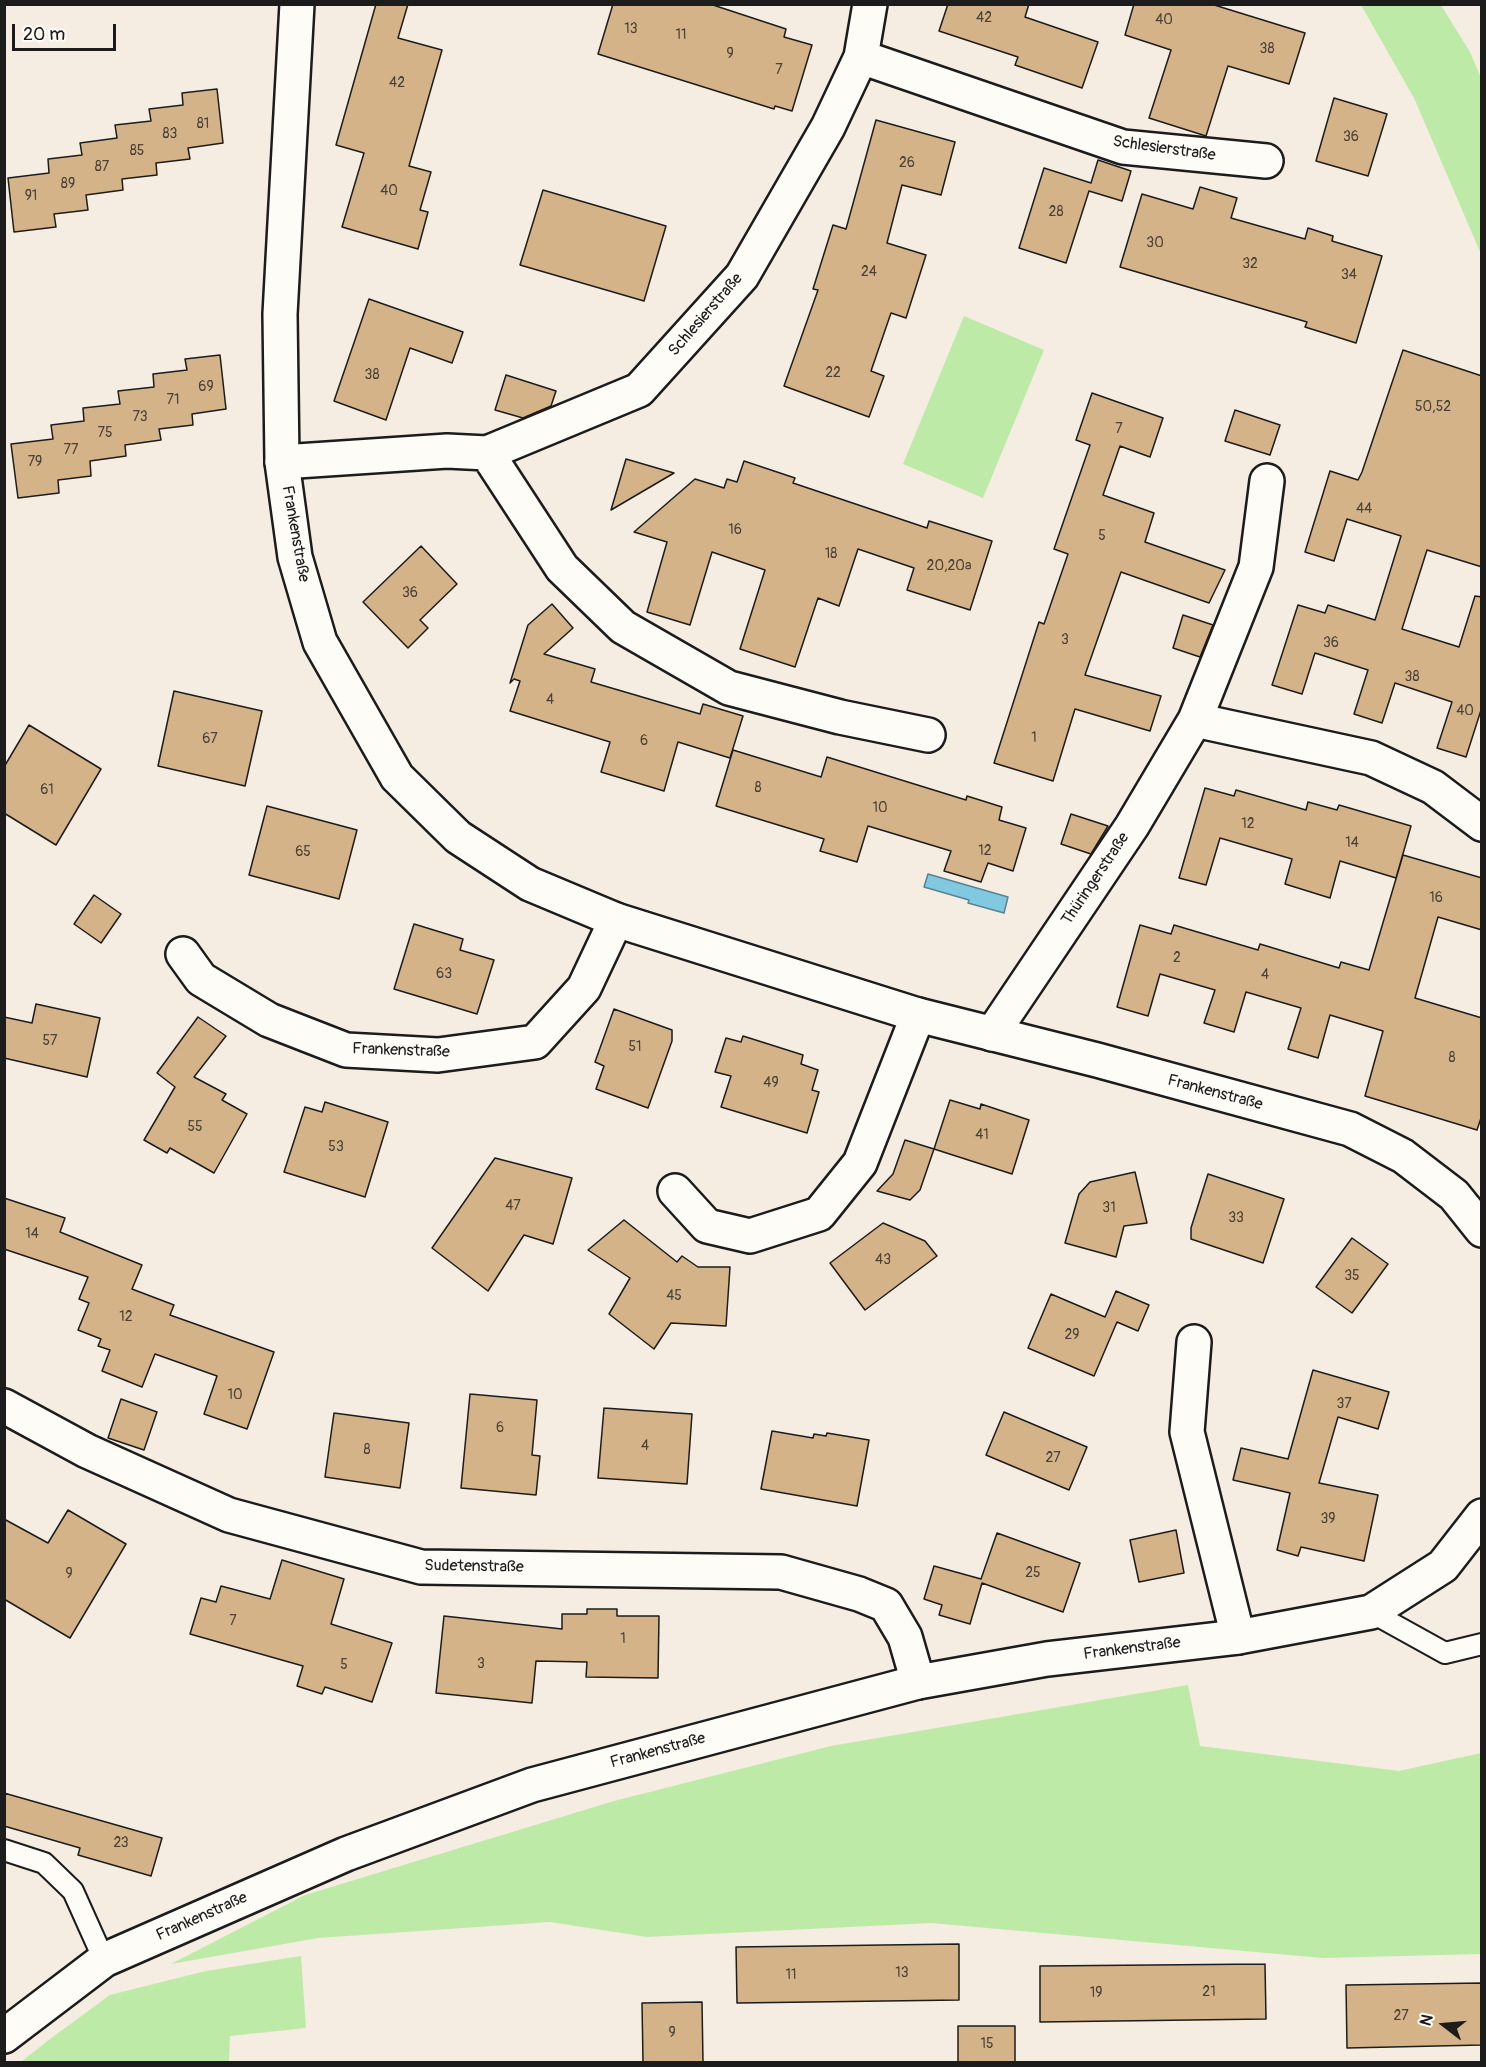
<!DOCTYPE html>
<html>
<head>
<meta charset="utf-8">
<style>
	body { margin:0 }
	#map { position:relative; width:1486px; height:2067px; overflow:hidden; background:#f5ede1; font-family:Pangolin,sans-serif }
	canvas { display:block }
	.frame { position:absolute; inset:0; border:6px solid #1c1c1c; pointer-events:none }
	.north { position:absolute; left:1414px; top:1995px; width:60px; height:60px; -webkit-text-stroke:4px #fdfcf7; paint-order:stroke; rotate:286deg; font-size:16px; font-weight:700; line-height:24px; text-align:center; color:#1c1c1c }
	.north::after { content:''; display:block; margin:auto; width:21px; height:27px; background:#1c1c1c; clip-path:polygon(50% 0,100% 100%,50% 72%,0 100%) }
	.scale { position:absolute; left:12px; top:24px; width:104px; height:27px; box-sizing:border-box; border:3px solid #1c1c1c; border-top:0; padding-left:8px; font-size:18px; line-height:21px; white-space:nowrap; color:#1c1c1c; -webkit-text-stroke:4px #fdfcf7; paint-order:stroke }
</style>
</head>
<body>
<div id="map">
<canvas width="1486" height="2067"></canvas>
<div class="frame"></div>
<div class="north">N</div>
<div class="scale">20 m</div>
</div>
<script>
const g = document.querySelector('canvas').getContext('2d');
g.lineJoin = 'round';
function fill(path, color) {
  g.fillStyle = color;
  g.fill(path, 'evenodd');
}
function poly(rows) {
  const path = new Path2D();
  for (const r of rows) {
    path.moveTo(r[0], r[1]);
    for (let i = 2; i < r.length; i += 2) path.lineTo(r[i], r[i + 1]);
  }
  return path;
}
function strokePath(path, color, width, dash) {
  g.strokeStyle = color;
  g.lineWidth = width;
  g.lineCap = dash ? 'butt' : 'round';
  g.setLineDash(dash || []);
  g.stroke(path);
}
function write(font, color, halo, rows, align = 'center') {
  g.font = font + ' Pangolin,sans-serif';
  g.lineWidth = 5;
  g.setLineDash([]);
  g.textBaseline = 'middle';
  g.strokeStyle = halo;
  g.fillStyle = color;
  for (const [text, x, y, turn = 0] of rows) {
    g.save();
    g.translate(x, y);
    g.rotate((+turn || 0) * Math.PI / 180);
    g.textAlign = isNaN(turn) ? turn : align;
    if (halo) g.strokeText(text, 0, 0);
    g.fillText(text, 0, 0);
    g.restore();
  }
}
const green = poly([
	[1361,5,1441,5,1470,52,1481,78,1481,254,1414,98],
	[964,316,1044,350,983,498,903,464],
	[1188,1685,1200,1746,1399,1771,1481,1753,1481,1954,1323,1958,931,1923,647,1937,550,1922,318,1938,171,1964,305,1895,614,1801,831,1746],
	[301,1956,306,2028,230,2036,229,2062,21,2062,50,2039,110,1995,206,1971]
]);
const water = poly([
	[928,874,1008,897,1004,913,968,903,969,900,924,887,928,874]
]);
const building = poly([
	[376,4,408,4,398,38,442,50,409,166,431,172,420,210,428,212,418,249,342,227,364,153,336,145,376,4],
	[613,4,710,4,786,29,784,37,812,45,792,111,775,106,774,109,598,54,613,4],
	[948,4,1029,4,1025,17,1098,42,1082,88,1015,65,1018,57,939,31,948,4],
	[1134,4,1211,4,1305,33,1289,84,1228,66,1206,136,1149,118,1171,50,1125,35,1134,4],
	[217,89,223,143,188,148,190,159,156,163,157,175,122,179,123,190,86,195,88,210,54,214,56,227,14,232,8,178,49,173,48,159,82,155,80,143,117,138,115,125,151,121,149,109,183,105,182,93,217,89],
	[1334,98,1387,114,1368,176,1316,161,1334,98],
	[876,120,955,142,941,195,902,185,887,243,926,255,906,318,891,313,871,371,884,376,869,417,784,386,818,290,813,289,833,225,846,229,876,120],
	[1098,160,1131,171,1122,201,1089,191,1066,263,1019,248,1044,168,1091,183,1098,160],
	[1200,187,1237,198,1231,218,1305,239,1308,228,1333,236,1332,241,1382,256,1356,343,1305,327,1307,322,1120,267,1142,194,1193,209,1200,187],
	[543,190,666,226,644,301,520,265,543,190],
	[369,299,463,332,452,363,410,348,386,420,334,401,369,299],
	[1403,350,1482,376,1482,567,1427,550,1402,629,1459,647,1475,596,1482,597,1482,707,1466,757,1437,748,1452,702,1395,683,1382,723,1354,714,1368,670,1315,653,1302,694,1272,685,1298,605,1325,613,1328,605,1375,620,1401,536,1347,519,1334,561,1305,552,1330,471,1358,480,1362,472,1403,350],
	[220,355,226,409,192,414,193,425,159,429,161,440,125,445,126,456,90,461,91,476,58,480,59,493,18,498,11,444,53,439,51,425,84,421,83,408,120,404,118,391,154,387,153,374,187,370,185,359,220,355],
	[506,375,556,391,551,406,523,418,495,410,506,375],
	[1092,393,1163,418,1150,457,1120,446,1103,495,1154,513,1145,542,1225,570,1209,603,1121,572,1085,675,1161,696,1150,731,1075,709,1053,781,994,763,1039,622,1044,624,1068,554,1054,549,1090,445,1076,440,1092,393],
	[1235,410,1280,425,1270,455,1225,441,1235,410],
	[626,459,674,473,611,510,626,459],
	[744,461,795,478,793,483,927,528,929,521,992,541,970,610,907,590,914,568,858,549,839,606,818,598,795,667,740,649,765,570,712,552,690,625,647,612,667,542,634,532,695,479,724,488,727,479,737,482,744,461],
	[421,546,457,584,420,620,428,628,408,648,363,602,421,546],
	[552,604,573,628,544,654,595,669,591,682,700,714,703,704,743,716,730,758,678,742,664,791,601,772,610,742,510,711,520,681,514,679,510,683,528,625,552,604],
	[1183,615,1213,625,1200,657,1173,648,1183,615],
	[174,691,262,711,245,786,158,766,174,691],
	[29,725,101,769,56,845,4,813,4,767,29,725],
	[733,750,821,777,827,757,966,800,967,796,1002,807,999,820,1026,828,1013,871,988,863,981,882,944,871,951,851,868,826,857,862,820,851,824,839,716,806,733,750],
	[1205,788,1234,796,1236,790,1306,810,1308,802,1337,810,1339,805,1411,826,1396,878,1340,861,1330,898,1285,884,1292,859,1220,838,1206,885,1179,878,1205,788],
	[267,806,357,830,339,899,249,875,267,806],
	[1071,814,1108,826,1091,854,1061,844,1071,814],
	[1403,855,1482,878,1482,930,1438,917,1415,998,1482,1018,1482,1115,1477,1130,1365,1096,1383,1031,1330,1015,1318,1058,1288,1049,1301,1008,1246,992,1234,1032,1204,1023,1215,990,1160,974,1148,1016,1117,1007,1140,925,1171,934,1174,925,1258,950,1260,944,1339,968,1341,962,1369,970,1403,855],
	[94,895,121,914,101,943,74,924,94,895],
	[414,924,463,939,460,950,494,960,477,1014,394,989,414,924],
	[36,1004,100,1018,87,1077,4,1058,4,1017,32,1023,36,1004],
	[614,1009,672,1030,672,1041,648,1108,596,1089,604,1066,595,1062,614,1009],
	[198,1017,226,1036,194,1077,226,1094,222,1100,247,1114,214,1173,170,1148,167,1153,144,1140,175,1087,157,1073,198,1017],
	[743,1036,803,1055,801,1064,818,1070,812,1090,819,1092,807,1133,721,1107,731,1076,715,1072,726,1038,741,1042,743,1036],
	[950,1100,980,1109,981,1104,1029,1120,1012,1174,934,1149,950,1100],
	[325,1102,388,1122,365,1197,284,1172,305,1107,322,1112,325,1102],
	[905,1140,934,1149,920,1190,910,1200,877,1191,893,1174,905,1140],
	[495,1158,572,1178,553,1244,524,1235,488,1291,432,1248,495,1158],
	[1135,1172,1147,1223,1124,1226,1116,1257,1065,1243,1079,1194,1090,1182,1135,1172],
	[1208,1174,1284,1199,1263,1263,1191,1239,1191,1228,1208,1174],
	[4,1198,65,1218,60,1232,142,1265,132,1289,174,1305,170,1315,274,1352,247,1429,204,1414,217,1376,155,1354,142,1387,102,1371,110,1350,98,1346,101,1339,78,1330,89,1303,79,1299,88,1277,4,1249,4,1198],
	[624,1220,677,1262,682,1256,698,1267,730,1267,726,1326,671,1323,654,1349,609,1314,630,1278,588,1250,624,1220],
	[883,1223,925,1241,937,1256,865,1310,830,1263,883,1223],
	[1352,1238,1388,1264,1352,1313,1316,1287,1352,1238],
	[1116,1291,1149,1305,1138,1331,1117,1322,1094,1376,1028,1348,1051,1294,1105,1317,1116,1291],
	[1313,1370,1389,1392,1378,1429,1338,1417,1319,1483,1378,1495,1364,1561,1301,1547,1298,1556,1277,1550,1290,1493,1233,1480,1241,1448,1288,1459,1313,1370],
	[470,1394,537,1400,532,1455,540,1456,536,1495,461,1488,470,1394],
	[121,1399,157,1412,144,1450,108,1438,121,1399],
	[604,1408,692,1414,687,1484,598,1478,604,1408],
	[1004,1412,1087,1447,1069,1490,986,1455,1004,1412],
	[334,1413,409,1423,400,1488,325,1477,334,1413],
	[772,1431,813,1438,814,1434,826,1436,827,1433,869,1440,857,1506,761,1489,772,1431],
	[68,1510,126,1544,70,1638,4,1599,4,1519,48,1543,68,1510],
	[1176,1530,1184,1573,1139,1582,1130,1540,1176,1530],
	[997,1533,1080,1563,1063,1612,982,1583,970,1624,939,1615,942,1605,924,1599,934,1566,981,1579,997,1533],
	[282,1560,344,1579,331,1624,392,1643,372,1702,325,1687,322,1694,297,1686,303,1666,190,1634,201,1598,216,1602,221,1586,270,1599,282,1560],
	[587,1609,617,1609,617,1616,659,1616,658,1678,586,1677,587,1662,536,1661,532,1703,436,1693,444,1616,562,1629,562,1614,587,1614,587,1609],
	[4,1793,162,1838,151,1876,78,1855,80,1848,4,1826,4,1793],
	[959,1944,959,2000,737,2003,736,1947,959,1944],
	[1265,1964,1266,2019,1040,2022,1040,1966,1265,1964],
	[1482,1983,1482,2045,1347,2048,1346,1985,1482,1983],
	[702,2002,703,2062,643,2062,642,2003,702,2002],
	[958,2026,1015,2026,1015,2062,958,2062,958,2026]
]);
const service = poly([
	[1371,1612,1445,1653,1482,1644],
	[4,1850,44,1863,73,1891,104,1960]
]);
const minor = poly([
	[861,57,870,4],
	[487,453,639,390,742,276,828,127,861,57,1123,147,1266,161],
	[282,462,447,451,487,453,562,568,623,627,729,688,840,717,928,735],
	[1195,720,1371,758,1433,787,1482,824],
	[183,954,201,979,269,1020,346,1050,438,1055,535,1042,584,988,616,920],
	[992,1034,1132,826,1195,720,1256,567,1267,481],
	[675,1191,707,1226,750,1236,819,1214,860,1163,918,1015],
	[1194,1342,1187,1432,1238,1637],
	[4,1406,87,1451,229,1515,421,1567,781,1572,859,1594,886,1605,905,1637,918,1682]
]);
const tertiary = poly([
	[297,4,280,314,282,462,295,557,320,642,397,777,458,837,530,884,616,920,918,1015,1097,1060,1350,1129,1403,1156,1454,1195,1482,1230],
	[4,2036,104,1960,346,1854,532,1785,918,1682,1047,1659,1238,1637,1371,1612,1443,1566,1482,1516]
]);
const numberNames = [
	["42",984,18],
	["40",1164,20],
	["13",631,29],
	["11",681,35],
	["38",1267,49],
	["9",730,54],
	["7",779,70],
	["42",397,83],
	["81",203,124],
	["83",170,134],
	["36",1351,137],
	["85",137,151],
	["26",907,163],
	["87",102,167],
	["89",68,184],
	["40",389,191],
	["91",31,196],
	["28",1056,212],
	["30",1155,243],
	["32",1250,264],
	["24",869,272],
	["34",1349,275],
	["22",833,373],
	["38",372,375],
	["69",206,387],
	["71",173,400],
	["50,52",1433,407],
	["73",140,417],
	["7",1119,429],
	["75",105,433],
	["77",71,450],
	["79",35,462],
	["44",1364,509],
	["16",735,530],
	["5",1102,536],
	["18",831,554],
	["20,20a",949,566],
	["36",410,593],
	["3",1065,640],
	["36",1331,643],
	["38",1412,677],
	["4",550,700],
	["40",1465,711],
	["1",1034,738],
	["67",210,739],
	["6",644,741],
	["8",758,788],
	["61",47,790],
	["10",880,808],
	["12",1248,824],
	["14",1352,843],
	["12",985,851],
	["65",303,852],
	["16",1436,898],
	["2",1177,958],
	["63",444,974],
	["4",1265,975],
	["57",50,1041],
	["51",635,1047],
	["8",1452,1058],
	["49",771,1083],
	["55",195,1127],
	["41",982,1135],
	["53",336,1147],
	["47",513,1206],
	["31",1109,1208],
	["33",1236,1218],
	["14",32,1234],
	["43",883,1260],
	["35",1352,1276],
	["45",674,1296],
	["12",126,1317],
	["29",1072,1335],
	["10",235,1395],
	["37",1344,1404],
	["6",500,1428],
	["4",645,1446],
	["8",367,1450],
	["27",1053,1458],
	["39",1328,1519],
	["25",1033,1573],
	["9",69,1574],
	["7",233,1621],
	["1",623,1639],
	["3",481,1664],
	["5",344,1665],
	["23",121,1843],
	["13",902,1973],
	["11",791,1975],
	["21",1209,1992],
	["19",1096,1993],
	["27",1401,2016],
	["9",672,2033],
	["15",987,2044]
];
const streetNames = [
	["Schlesierstraße",1164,149,8],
	["Schlesierstraße",706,315,-49],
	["Frankenstraße",295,534,80],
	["Thüringerstraße",1096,879,-56],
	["Frankenstraße",401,1051,2],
	["Frankenstraße",1215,1093,15],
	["Sudetenstraße",474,1567,1],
	["Frankenstraße",1132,1649,-7],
	["Frankenstraße",658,1751,-15],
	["Frankenstraße",202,1917,-24]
];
fill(green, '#beeaa7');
fill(water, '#80c9e0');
strokePath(water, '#588492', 1.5);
fill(building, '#d5b388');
strokePath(building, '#1c1c1c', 1.5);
strokePath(service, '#1c1c1c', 24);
strokePath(minor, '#1c1c1c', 38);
strokePath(tertiary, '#1c1c1c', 38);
strokePath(service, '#fdfcf7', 20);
strokePath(minor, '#fdfcf7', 33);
strokePath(tertiary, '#fdfcf7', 33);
write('14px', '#4a4237', null, numberNames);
write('16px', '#1c1c1c', '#fdfcf7', streetNames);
</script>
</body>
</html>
